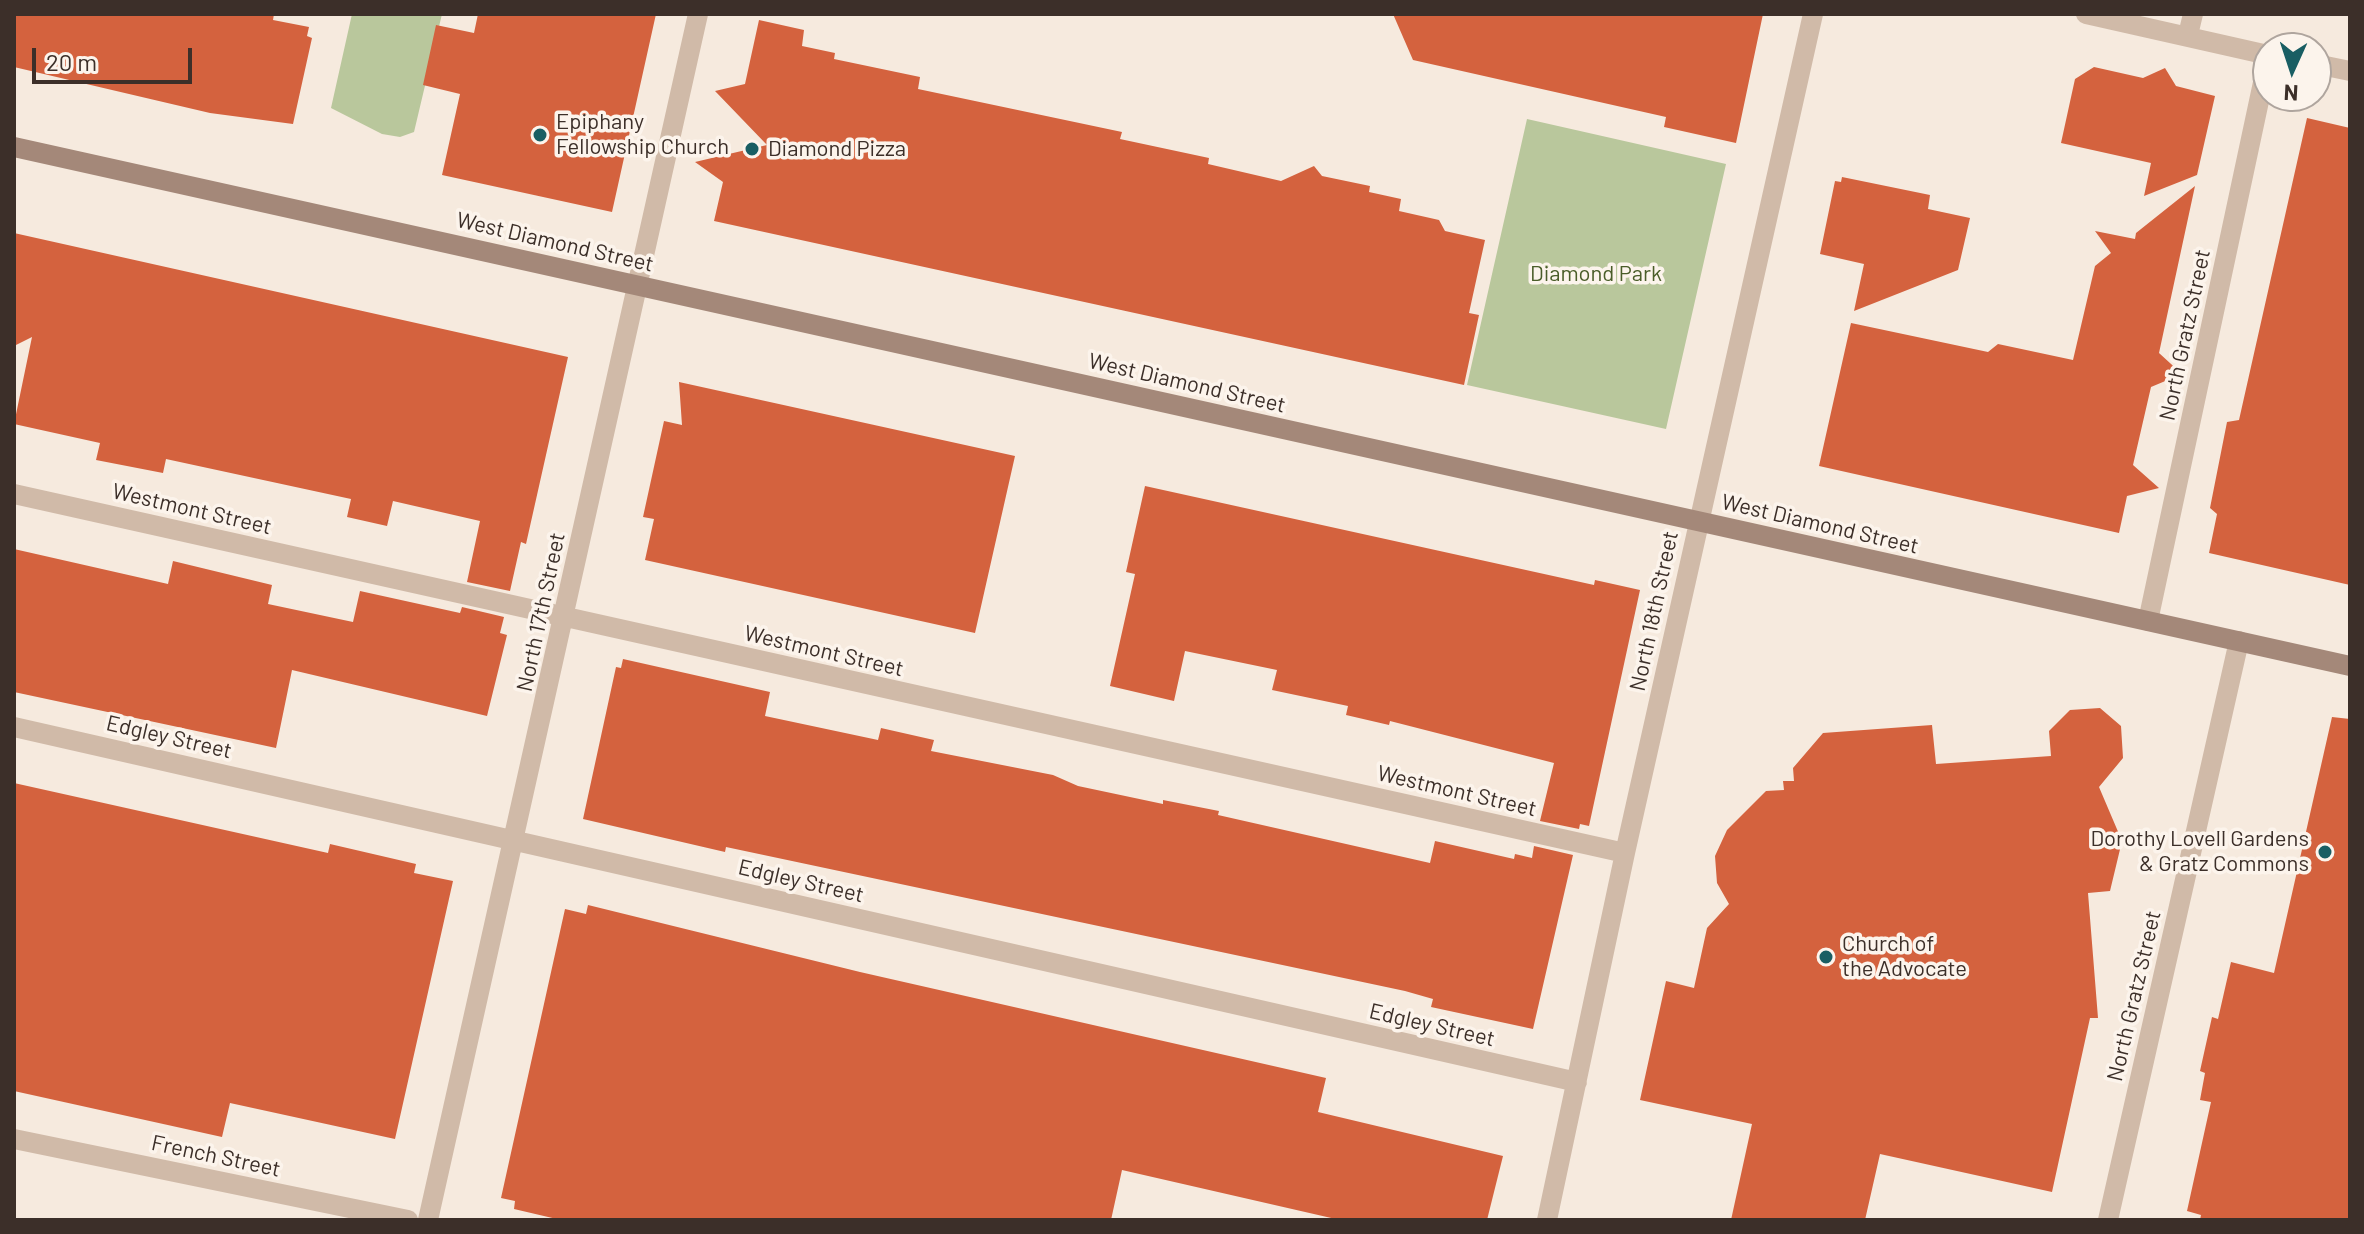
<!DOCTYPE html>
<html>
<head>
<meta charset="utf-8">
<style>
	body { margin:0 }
	#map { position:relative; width:2364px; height:1234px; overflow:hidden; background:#f6eade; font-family:Barlow,sans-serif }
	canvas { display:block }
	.frame { position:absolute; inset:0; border:16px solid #3c2f29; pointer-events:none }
	.north { position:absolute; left:2252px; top:32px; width:80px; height:80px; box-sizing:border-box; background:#fcf4ec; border:2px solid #afa59e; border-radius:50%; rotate:183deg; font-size:22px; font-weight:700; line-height:32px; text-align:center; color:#3c2f29 }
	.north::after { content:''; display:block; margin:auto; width:28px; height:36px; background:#195e63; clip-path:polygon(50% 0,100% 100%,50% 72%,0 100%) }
	.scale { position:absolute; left:32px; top:48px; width:160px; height:36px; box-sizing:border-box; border:4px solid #3c2f29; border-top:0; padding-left:10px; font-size:24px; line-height:28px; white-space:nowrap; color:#3c2f29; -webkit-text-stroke:6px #fcf4ec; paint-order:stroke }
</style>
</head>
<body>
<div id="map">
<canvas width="2364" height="1234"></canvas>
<div class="frame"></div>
<div class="north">N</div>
<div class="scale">20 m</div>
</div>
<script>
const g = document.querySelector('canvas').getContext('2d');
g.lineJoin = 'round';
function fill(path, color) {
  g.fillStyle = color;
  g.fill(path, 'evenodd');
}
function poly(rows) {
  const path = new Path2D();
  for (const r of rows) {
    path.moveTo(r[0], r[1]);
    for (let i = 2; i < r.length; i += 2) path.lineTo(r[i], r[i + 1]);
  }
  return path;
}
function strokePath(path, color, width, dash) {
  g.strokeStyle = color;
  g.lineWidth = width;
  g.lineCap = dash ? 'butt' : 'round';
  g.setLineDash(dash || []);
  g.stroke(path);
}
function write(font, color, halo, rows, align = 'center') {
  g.font = font + ' Barlow,sans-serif';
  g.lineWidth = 7;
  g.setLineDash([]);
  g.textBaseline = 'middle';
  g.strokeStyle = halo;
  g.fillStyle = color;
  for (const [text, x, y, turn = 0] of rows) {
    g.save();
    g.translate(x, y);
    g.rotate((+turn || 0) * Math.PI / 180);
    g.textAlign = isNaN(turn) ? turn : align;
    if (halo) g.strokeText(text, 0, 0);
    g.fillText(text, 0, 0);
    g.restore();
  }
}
const green = poly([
	[352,14,442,14,414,132,400,137,382,134,331,108],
	[1527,119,1726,164,1666,429,1467,385]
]);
const building = poly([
	[14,14,274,14,273,20,309,27,307,36,312,38,293,124,210,113,14,67],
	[478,14,656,14,612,212,442,175,460,94,423,85,436,25,474,33],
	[1393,14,1763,14,1736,143,1664,127,1666,117,1413,60],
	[759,20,804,30,802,46,835,53,834,59,920,77,918,89,1122,132,1120,139,1209,158,1208,164,1281,181,1314,166,1322,176,1370,186,1369,192,1401,199,1399,211,1439,220,1445,231,1485,240,1469,313,1479,315,1464,385,714,221,723,182,695,162,767,145,715,91,745,84],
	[2094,67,2143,78,2165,68,2176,86,2215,96,2197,175,2144,196,2151,163,2061,143,2075,79],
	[2307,118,2350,128,2350,585,2209,553,2217,514,2210,508,2227,422,2239,420],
	[1842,177,1930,195,1928,209,1970,218,1958,270,1854,311,1864,264,1820,254,1835,181,1841,182],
	[2195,186,2159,353,2182,374,2151,387,2133,465,2159,488,2127,496,2119,533,1819,466,1851,323,1988,352,1998,344,2073,360,2095,266,2111,253,2095,231,2135,239,2136,233],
	[14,233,568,357,526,544,521,542,510,591,467,582,480,521,393,501,387,526,347,517,351,499,166,459,163,473,96,460,100,443,14,424,32,337,14,346],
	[679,382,1015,456,975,633,645,560,654,519,643,517,664,421,682,425],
	[1145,486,1594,585,1595,580,1640,590,1589,826,1580,824,1579,829,1540,821,1554,763,1390,721,1389,725,1346,715,1348,706,1272,690,1277,670,1185,651,1174,701,1110,686,1135,574,1126,572],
	[14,549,168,584,173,561,272,585,268,604,353,622,360,591,460,613,462,607,504,617,500,633,507,635,487,716,292,670,276,748,14,692],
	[623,659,770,692,765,716,878,740,881,728,934,740,931,751,1053,775,1078,786,1163,804,1163,800,1219,811,1218,815,1430,863,1435,841,1514,859,1515,854,1532,858,1534,846,1573,855,1533,1029,1431,1007,1433,999,1405,991,726,847,725,852,583,819,616,667,621,668],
	[2100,708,2121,726,2123,758,2099,787,2122,841,2110,891,2088,893,2098,1018,2090,1018,2052,1192,1880,1154,1865,1220,1731,1220,1752,1124,1640,1100,1666,981,1694,988,1707,928,1729,904,1717,883,1715,856,1727,830,1766,791,1784,790,1783,781,1794,781,1793,768,1823,733,1932,725,1936,764,2051,756,2049,731,2070,710],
	[2332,717,2350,719,2350,1220,2200,1220,2201,1215,2187,1211,2211,1102,2200,1100,2205,1073,2200,1071,2212,1017,2218,1019,2231,962,2274,973],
	[14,783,328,853,330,844,416,864,414,873,453,881,395,1139,230,1103,222,1137,14,1091],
	[588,905,860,972,1326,1078,1318,1112,1503,1156,1487,1220,1340,1220,1122,1170,1111,1220,561,1220,514,1209,515,1201,501,1198,565,909,586,914]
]);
const minor = poly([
	[2086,14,2268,55],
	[2188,35,2193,14],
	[2316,64,2350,71],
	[14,494,1625,853],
	[2148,621,2268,59],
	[14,727,1577,1082],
	[14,1139,408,1220],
	[428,1220,698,14],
	[1547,1220,1625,853,1813,14],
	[2108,1220,2239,641]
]);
const secondary = poly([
	[14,147,2350,666]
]);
const markers = [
	[540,135,8,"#195e63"],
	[752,149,8,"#195e63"],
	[2325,852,8,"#195e63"],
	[1826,957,8,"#195e63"]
];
const poiNames = [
	["Epiphany",556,122],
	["Fellowship Church",556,147],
	["Diamond Pizza",768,149],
	["Dorothy Lovell Gardens",2309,839,"right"],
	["& Gratz Commons",2309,864,"right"],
	["Church of",1842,944],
	["the Advocate",1842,969]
];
const streetNames = [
	["West Diamond Street",555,242,13],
	["North Gratz Street",2185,335,-78],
	["West Diamond Street",1187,383,13],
	["Westmont Street",192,509,13],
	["West Diamond Street",1820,524,13],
	["North 18th Street",1654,611,-78],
	["North 17th Street",541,612,-78],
	["Westmont Street",824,651,13],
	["Edgley Street",169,737,13],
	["Westmont Street",1457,791,13],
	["Edgley Street",801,881,13],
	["North Gratz Street",2134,996,-77],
	["Edgley Street",1432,1025,13],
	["French Street",216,1156,12]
];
const parkNames = [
	["Diamond Park",1596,274]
];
fill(green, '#b9c79c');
fill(building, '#d4623e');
strokePath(minor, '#d0baa8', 20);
strokePath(secondary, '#a48879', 20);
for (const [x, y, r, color] of markers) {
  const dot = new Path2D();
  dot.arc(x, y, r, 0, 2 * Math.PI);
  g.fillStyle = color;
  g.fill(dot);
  strokePath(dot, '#fcf4ec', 3);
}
write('22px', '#3c2f29', '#fcf4ec', poiNames, 'left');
write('22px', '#3c2f29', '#fcf4ec', streetNames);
write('22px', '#4a5d29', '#fcf4ec', parkNames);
</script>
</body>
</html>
